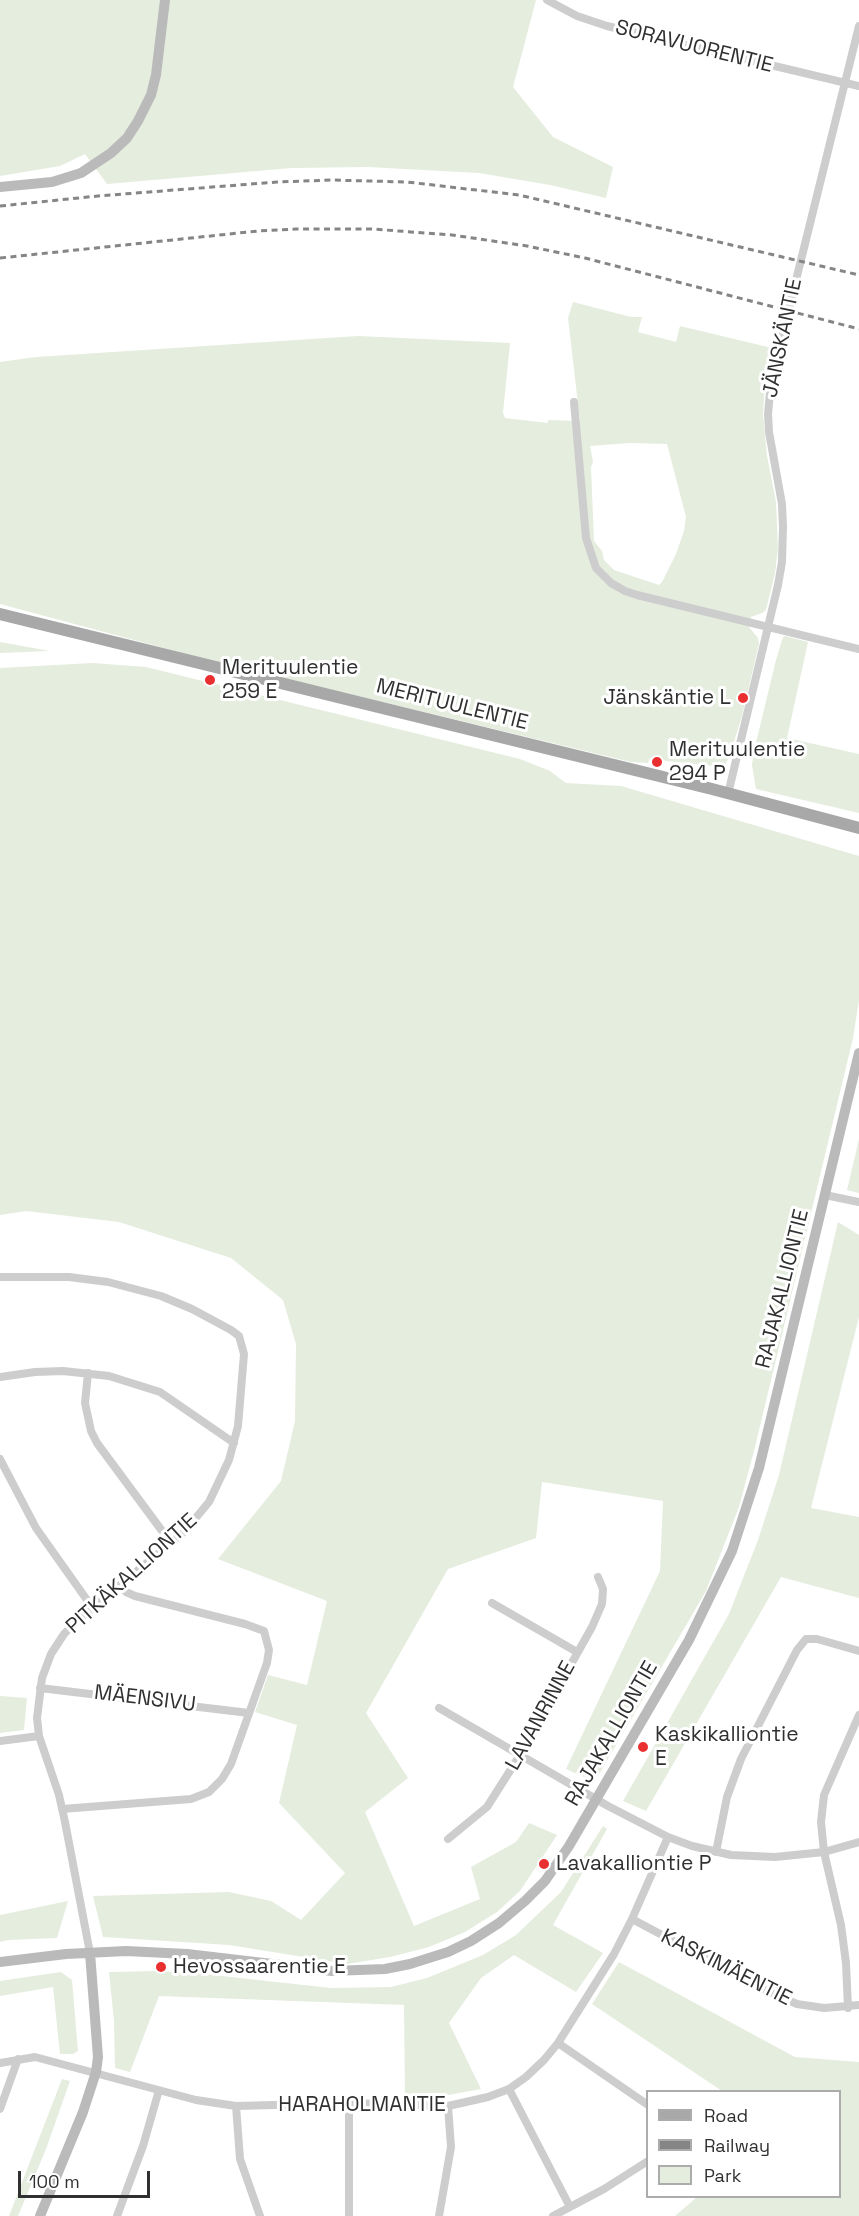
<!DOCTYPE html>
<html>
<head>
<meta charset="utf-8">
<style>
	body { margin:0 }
	#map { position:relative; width:859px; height:2216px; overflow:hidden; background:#fff; font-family:"Space Grotesk",sans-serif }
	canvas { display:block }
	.legend { position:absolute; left:646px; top:2090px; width:195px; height:108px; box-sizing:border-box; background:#fff; border:2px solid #acacac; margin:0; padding:8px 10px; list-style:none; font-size:18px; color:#303030 }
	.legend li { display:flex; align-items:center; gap:12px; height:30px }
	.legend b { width:30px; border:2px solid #acacac }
	.scale { position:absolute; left:18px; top:2171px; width:132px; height:27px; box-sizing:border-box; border:3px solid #303030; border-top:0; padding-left:8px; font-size:18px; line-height:21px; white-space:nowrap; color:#303030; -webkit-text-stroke:4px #fff; paint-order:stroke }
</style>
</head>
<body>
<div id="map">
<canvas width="859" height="2216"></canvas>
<ul class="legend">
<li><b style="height:8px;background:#a8a8a8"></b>Road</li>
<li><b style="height:8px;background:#858585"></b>Railway</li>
<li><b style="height:16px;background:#e5edde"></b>Park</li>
</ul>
<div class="scale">100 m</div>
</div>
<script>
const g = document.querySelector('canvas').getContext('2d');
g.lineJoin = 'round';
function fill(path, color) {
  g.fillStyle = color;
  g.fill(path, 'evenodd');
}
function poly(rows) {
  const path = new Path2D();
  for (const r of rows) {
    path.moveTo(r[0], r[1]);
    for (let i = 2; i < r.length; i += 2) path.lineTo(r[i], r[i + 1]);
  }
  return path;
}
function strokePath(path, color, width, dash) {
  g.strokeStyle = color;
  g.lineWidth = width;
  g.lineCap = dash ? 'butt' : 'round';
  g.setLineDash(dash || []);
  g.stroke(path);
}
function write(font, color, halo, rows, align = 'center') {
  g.font = font + ' "Space Grotesk",sans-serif';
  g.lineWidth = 6;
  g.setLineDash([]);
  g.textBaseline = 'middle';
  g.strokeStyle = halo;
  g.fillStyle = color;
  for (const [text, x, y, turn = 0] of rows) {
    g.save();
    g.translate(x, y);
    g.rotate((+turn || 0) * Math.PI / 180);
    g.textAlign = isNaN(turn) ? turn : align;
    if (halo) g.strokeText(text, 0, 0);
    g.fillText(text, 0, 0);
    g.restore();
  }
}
const green = poly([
	[0,0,536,0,513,87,553,137,613,167,606,198,550,185,479,173,368,167,292,168,107,184,85,154,60,166,0,176],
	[573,302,631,317,642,317,638,332,676,342,680,326,772,348,765,380,763,414,767,456,776,502,778,549,775,573,766,610,762,613,751,617,749,627,758,638,759,644,742,716,729,758,723,767,667,761,650,758,648,763,631,762,201,658,0,604,0,362,36,357,358,336,510,343,503,413,505,418,548,423,548,420,580,421,568,318],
	[630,443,667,444,686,517,684,531,676,554,662,582,659,585,614,570,604,560,602,551,594,541,591,467,593,462,590,446],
	[785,636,808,642,787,738,859,754,859,813,756,789,752,765,754,751,776,660,783,637],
	[0,642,50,651,0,653],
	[93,663,146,667,520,759,550,771,566,783,621,786,859,856,859,1000,853,1038,755,1447,739,1507,706,1591,598,1776,589,1779,566,1769,660,1571,663,1501,542,1482,536,1538,448,1569,366,1713,408,1778,365,1812,414,1926,480,1899,471,1867,516,1842,529,1823,557,1835,520,1891,497,1912,465,1932,429,1947,390,1957,347,1964,229,1945,103,1937,93,1896,229,1892,271,1901,301,1920,345,1873,279,1803,297,1725,255,1712,268,1675,307,1685,327,1601,218,1559,281,1481,295,1421,296,1344,283,1300,231,1258,119,1222,26,1211,0,1215,0,668],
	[859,1139,859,1193,847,1190],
	[838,1222,859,1235,859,1317,811,1508,859,1517,859,1598,781,1577,646,1811,623,1801,729,1614,758,1540,779,1475],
	[0,1696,27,1698,24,1730,0,1733],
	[603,1826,607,1829,553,1925,603,1953,576,1992,514,1955,481,1978,449,2023,481,2089,443,2096,405,2095,404,2005,159,1996,130,2072,115,2068,114,2021,109,1972,158,1971,204,1974,331,1988,391,1987,427,1978,483,1955,516,1935,561,1892],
	[68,1901,57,1938,8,1940,0,1942,0,1915],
	[619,1962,795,2057,859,2062,859,2216,675,2216,697,2197,840,2196,840,2092,722,2091,592,2004],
	[61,1972,72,1980,78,2051,73,2054,60,2054,53,1987,0,1996,0,1981],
	[62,2079,70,2081,46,2149,18,2216,9,2216]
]);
const street = poly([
	[547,0,577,16,607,26,859,86],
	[574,402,586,538,596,568,611,583,625,591,637,595,859,649],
	[728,794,778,585,782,562,783,527,782,504,769,432,768,414,771,381,859,26],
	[825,1195,859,1202],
	[0,1277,69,1277,108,1282,161,1296,192,1309,231,1330,239,1336,244,1354,238,1426,229,1460,209,1502,184,1532,78,1620,64,1634,51,1654,42,1678,37,1718,39,1736,59,1795,65,1822,90,1953],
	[88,1373,85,1403,91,1431,97,1443,171,1543],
	[0,1377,35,1372,63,1371,109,1376,160,1392,234,1443],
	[0,1459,36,1528,92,1607],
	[492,1603,577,1652],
	[40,1688,249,1713],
	[439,1708,608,1806,668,1837,692,1846,731,1855,775,1857,824,1852,859,1842],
	[0,1741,39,1736],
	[62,1809,191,1799,209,1792,222,1779,231,1764,267,1663,269,1650,264,1631,245,1624,135,1596,126,1592,120,1585],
	[448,1839,487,1807,520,1755,592,1627,602,1604,603,1589,598,1577],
	[716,1852,727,1797,741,1759,797,1650,806,1639,817,1639,859,1651],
	[632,1919,769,1992,797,2004,824,2008,859,2005],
	[848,2008,846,1963,841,1925,824,1852,821,1822,824,1795,859,1715],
	[558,2043,648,2105],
	[0,2063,35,2057,196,2100,236,2106,349,2103,448,2106,488,2097,509,2089,526,2077,544,2060,558,2043,614,1954,632,1919,668,1837],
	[509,2089,570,2207],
	[349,2103,349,2216],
	[236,2106,240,2159,260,2216],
	[0,2109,18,2059],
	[117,2216,143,2146,159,2090],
	[439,2216,451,2147,448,2106],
	[553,2216,604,2189,648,2161]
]);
const secondary = poly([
	[0,187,52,182,81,173,111,153,127,138,138,121,151,95,156,75,165,0],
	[0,1962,66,1954,126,1951,187,1954,332,1971,385,1969,410,1964,448,1952,471,1941,499,1923,525,1901,545,1881,569,1846,689,1640,732,1551,759,1468,859,1053],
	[40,2216,83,2112,96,2072,98,2057,90,1953]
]);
const primary = poly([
	[0,614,712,789,859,828]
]);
const rail = poly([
	[0,206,98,196,277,182,331,180,407,182,519,195,859,275],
	[0,258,258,231,296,229,372,229,452,235,527,246,585,258,859,329]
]);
const markers = [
	[210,680,6,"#ea2f31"],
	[743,698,6,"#ea2f31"],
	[657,762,6,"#ea2f31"],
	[643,1747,6,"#ea2f31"],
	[544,1864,6,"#ea2f31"],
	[161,1967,6,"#ea2f31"]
];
const streetNames = [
	["SORAVUORENTIE",694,47,14],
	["JÄNSKÄNTIE",783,338,-78],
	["MERITUULENTIE",452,705,14],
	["RAJAKALLIONTIE",783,1289,-76],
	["PITKÄKALLIONTIE",132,1574,-42],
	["MÄENSIVU",145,1699,7],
	["LAVANRINNE",541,1716,-61],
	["RAJAKALLIONTIE",612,1734,-60],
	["KASKIMÄENTIE",726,1968,27],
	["HARAHOLMANTIE",362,2105]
];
const poiNames = [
	["Merituulentie",222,668],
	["259 E",222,692],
	["Jänskäntie L",731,698,"right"],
	["Merituulentie",669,750],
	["294 P",669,774],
	["Kaskikalliontie",655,1735],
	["E",655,1759],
	["Lavakalliontie P",556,1864],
	["Hevossaarentie E",173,1967]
];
fill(green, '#e5edde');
strokePath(street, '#cdcdcd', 8);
strokePath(secondary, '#bababa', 10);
strokePath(primary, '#a8a8a8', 12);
strokePath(rail, '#858585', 3, [6, 4.5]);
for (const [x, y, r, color] of markers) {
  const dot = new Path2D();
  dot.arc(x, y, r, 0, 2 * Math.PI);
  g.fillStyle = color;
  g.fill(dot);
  strokePath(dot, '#fff', 2);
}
write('21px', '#303030', '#fff', streetNames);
write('21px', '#303030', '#fff', poiNames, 'left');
</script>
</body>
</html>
